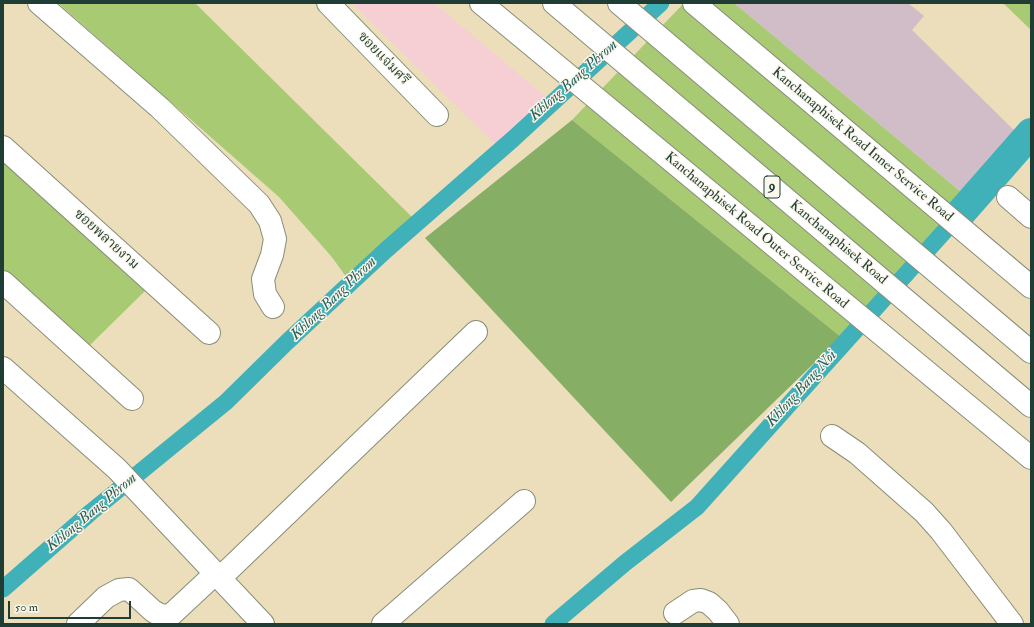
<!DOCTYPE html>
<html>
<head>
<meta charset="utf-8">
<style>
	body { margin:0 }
	#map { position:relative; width:1034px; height:627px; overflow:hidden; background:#ecdebb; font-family:"IM FELL Double Pica",serif }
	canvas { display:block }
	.frame { position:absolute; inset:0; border:4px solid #1f3d34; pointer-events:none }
	.scale { position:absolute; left:8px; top:601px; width:123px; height:18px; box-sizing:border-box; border:2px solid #1f3d34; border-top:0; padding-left:5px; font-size:12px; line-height:14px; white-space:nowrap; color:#1f3d34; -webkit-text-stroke:3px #fbf7ec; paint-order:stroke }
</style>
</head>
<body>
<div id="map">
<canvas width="1034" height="627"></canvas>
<div class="frame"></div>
<div class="scale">50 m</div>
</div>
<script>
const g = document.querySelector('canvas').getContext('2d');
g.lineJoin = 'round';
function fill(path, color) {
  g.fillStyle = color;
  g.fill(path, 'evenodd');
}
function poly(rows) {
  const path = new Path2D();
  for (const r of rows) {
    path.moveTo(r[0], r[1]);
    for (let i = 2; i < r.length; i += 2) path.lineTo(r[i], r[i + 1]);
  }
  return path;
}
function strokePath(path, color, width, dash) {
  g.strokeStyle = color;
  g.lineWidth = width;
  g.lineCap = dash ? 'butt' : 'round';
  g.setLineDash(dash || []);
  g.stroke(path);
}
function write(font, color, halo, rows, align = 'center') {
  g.font = font + ' "IM FELL Double Pica","Noto Serif Thai",serif';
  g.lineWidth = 3;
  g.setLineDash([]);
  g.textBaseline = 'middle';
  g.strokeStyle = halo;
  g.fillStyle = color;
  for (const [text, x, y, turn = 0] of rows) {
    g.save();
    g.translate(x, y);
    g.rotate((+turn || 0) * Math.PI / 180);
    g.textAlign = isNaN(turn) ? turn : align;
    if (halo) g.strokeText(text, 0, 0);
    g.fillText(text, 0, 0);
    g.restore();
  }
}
const built = poly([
	[352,3,434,3,546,97,497,146]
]);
const industrial = poly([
	[734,3,908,3,924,16,912,30,1019,135,967,197]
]);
const green = poly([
	[58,3,195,3,413,218,347,278,331,256,279,197],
	[684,3,734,3,967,197,841,337,572,120],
	[1003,3,1031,3,1031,30],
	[3,158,148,288,87,348,3,270]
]);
const forest = poly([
	[572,120,841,337,671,502,425,238]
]);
const canal = poly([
	[3,589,91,512,226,402,287,342,386,250,513,139,661,3],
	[553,624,625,563,697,507,959,215]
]);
const river = poly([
	[959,215,1031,133]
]);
const minor = poly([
	[39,3,160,108,259,204,270,221,275,239,272,255,263,279,265,294,273,307],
	[328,3,437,115],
	[3,147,209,333],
	[1008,197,1031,217],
	[3,282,132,399],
	[3,368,117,469,263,624],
	[832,436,857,453,924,512,941,531,1012,624],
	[220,578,476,332],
	[675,613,693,601,701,600,709,603,718,611,728,624],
	[78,624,106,597,119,590,129,589,153,611,160,615,167,616,172,614,216,573],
	[383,624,524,501]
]);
const major = poly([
	[481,3,1031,458],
	[694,3,1031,287]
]);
const highway = poly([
	[554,3,1031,406],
	[619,3,1031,352]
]);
const shields = [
	[772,187,16]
];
const shieldNames = [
	["9",772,187]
];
const streetNames = [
	["ซอยแจ่มศรี",383,59,46],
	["Kanchanaphisek Road Inner Service Road",862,145,40],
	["Kanchanaphisek Road Outer Service Road",756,231,40],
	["ซอยพลายงาม",106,240,42],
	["Kanchanaphisek Road",838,243,40]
];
const waterNames = [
	["Khlong Bang Phrom",574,81,-42],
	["Khlong Bang Phrom",334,299,-44],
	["Khlong Bang Noi",802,389,-48],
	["Khlong Bang Phrom",92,513,-40]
];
fill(built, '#f6cfd5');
fill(industrial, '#d1bdc8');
fill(green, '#a8ca73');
fill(forest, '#86ae65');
strokePath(canal, '#40b1b9', 17);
strokePath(river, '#40b1b9', 30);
strokePath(minor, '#868e78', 24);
strokePath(major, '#868e78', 24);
strokePath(highway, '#868e78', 24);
strokePath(minor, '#fff', 22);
strokePath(major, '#fff', 22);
strokePath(highway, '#fff', 22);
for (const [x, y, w] of shields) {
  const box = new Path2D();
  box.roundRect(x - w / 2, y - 11, w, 22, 3);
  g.fillStyle = '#fbf7ec';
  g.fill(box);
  strokePath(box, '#1f3d34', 1);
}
write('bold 13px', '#1f3d34', null, shieldNames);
write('14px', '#1f3d34', '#fbf7ec', streetNames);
write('italic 15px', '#29605c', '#fbf7ec', waterNames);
</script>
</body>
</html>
